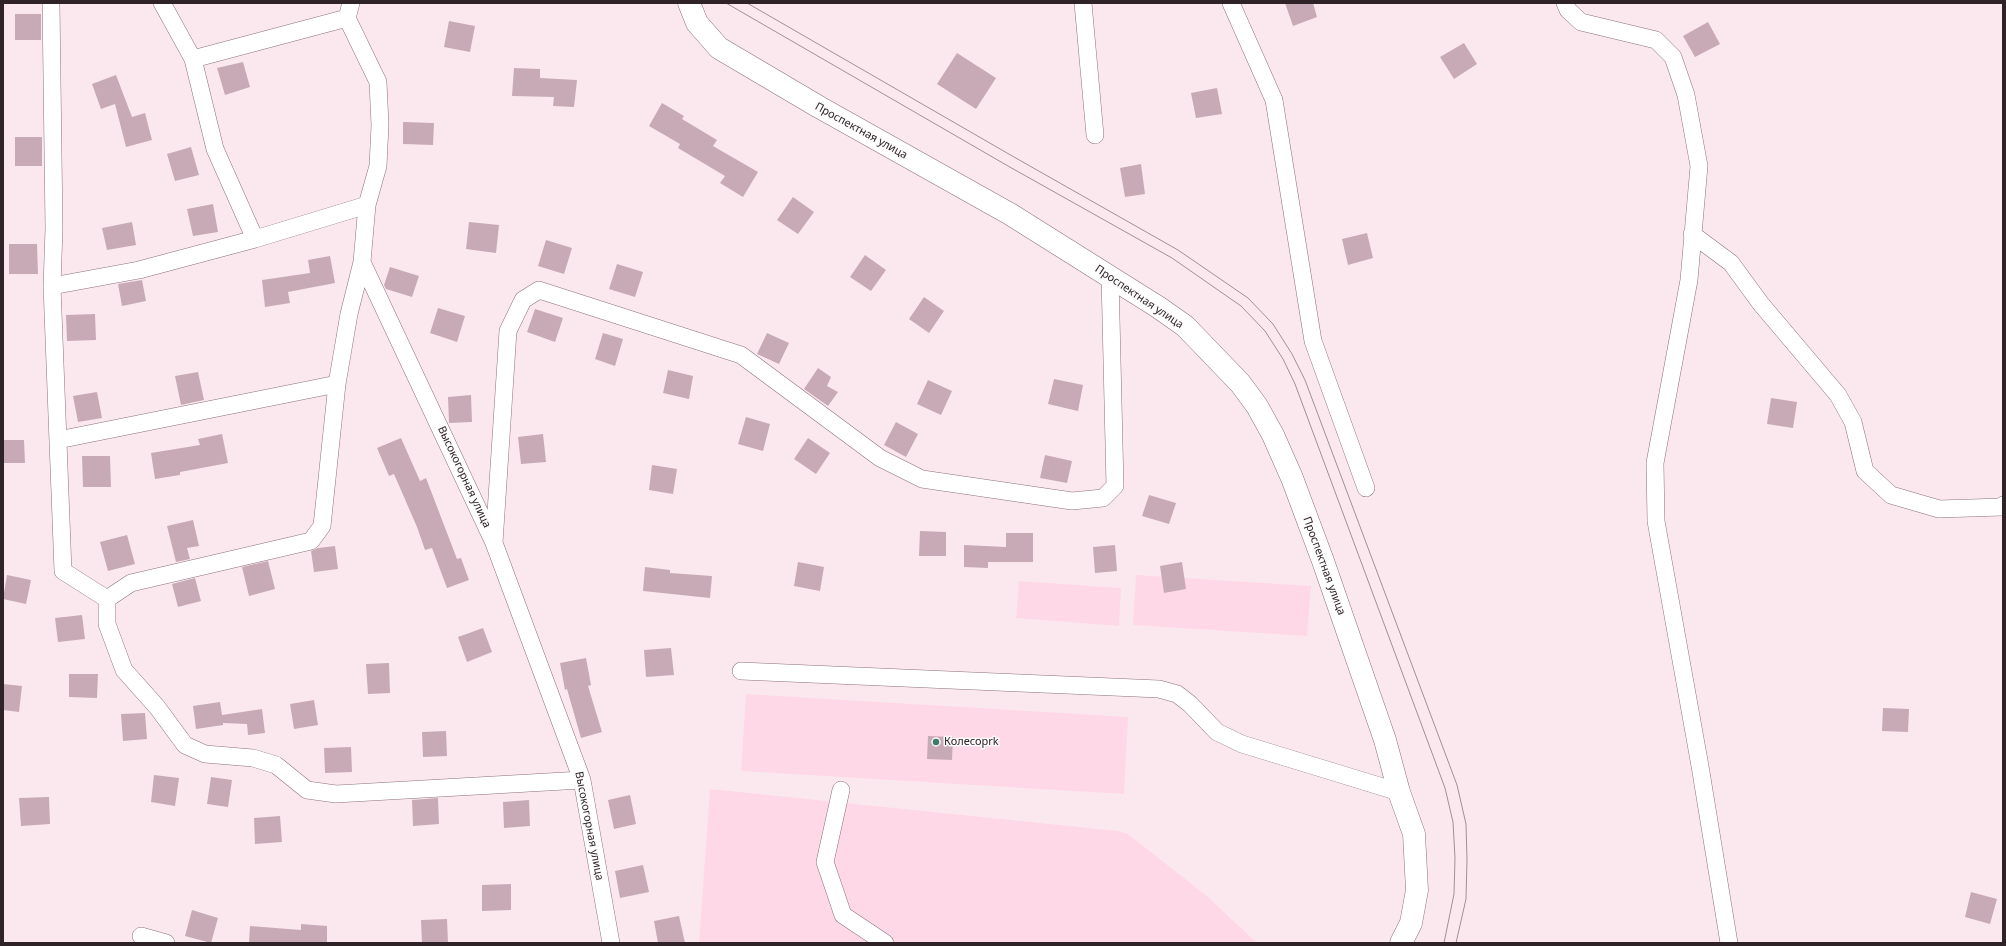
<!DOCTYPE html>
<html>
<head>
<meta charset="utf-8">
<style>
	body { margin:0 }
	#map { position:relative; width:2006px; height:946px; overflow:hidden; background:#fbe8ef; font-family:"Noto Sans",sans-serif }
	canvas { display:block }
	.frame { position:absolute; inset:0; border:4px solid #2f2328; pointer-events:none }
</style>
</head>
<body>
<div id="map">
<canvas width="2006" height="946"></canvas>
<div class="frame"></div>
</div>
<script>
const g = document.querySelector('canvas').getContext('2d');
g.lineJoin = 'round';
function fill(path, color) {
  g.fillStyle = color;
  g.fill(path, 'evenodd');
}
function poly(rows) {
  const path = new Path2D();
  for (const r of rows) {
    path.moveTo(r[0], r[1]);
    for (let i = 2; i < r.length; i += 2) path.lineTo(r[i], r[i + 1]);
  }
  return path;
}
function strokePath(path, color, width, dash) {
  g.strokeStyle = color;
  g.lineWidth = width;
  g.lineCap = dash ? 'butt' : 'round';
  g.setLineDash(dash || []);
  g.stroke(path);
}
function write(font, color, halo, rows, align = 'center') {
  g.font = font + ' "Noto Sans",sans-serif';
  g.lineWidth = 3;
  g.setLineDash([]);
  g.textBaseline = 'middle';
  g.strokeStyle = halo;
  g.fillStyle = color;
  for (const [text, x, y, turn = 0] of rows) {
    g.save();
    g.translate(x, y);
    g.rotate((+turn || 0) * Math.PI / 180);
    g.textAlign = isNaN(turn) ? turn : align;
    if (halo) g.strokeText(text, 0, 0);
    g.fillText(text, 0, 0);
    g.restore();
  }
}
const built = poly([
	[1136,575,1311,586,1307,636,1133,625],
	[1019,581,1121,588,1119,626,1016,618],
	[746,694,1128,717,1124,794,741,771],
	[710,789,1118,831,1128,834,1208,897,1257,943,699,943]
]);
const building = poly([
	[1285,3,1313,3,1317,17,1293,26],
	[15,14,41,14,41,40,15,40],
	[449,21,475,26,470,52,444,47],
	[1708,22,1720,44,1695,57,1683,36],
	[1464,43,1477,64,1454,79,1440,57],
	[957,53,996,78,976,109,937,84],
	[243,62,250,87,225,95,217,68],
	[514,68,540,69,540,78,577,80,574,107,553,106,554,97,512,96],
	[116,75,132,117,145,113,152,140,126,147,115,104,101,109,92,84],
	[1217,88,1222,114,1196,118,1191,93],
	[662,103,684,116,682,119,717,140,713,146,758,172,743,197,720,183,725,176,678,148,680,144,649,126],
	[403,122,434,123,433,145,403,144],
	[15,137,42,137,42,166,15,166],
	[191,147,199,175,175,181,167,154],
	[1141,164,1145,194,1125,197,1120,168],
	[793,197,814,212,798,234,777,220],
	[213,204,218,232,193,236,187,209],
	[132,222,136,245,107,250,102,228],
	[469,222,499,225,496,253,466,249],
	[1367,233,1373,258,1348,265,1342,239],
	[546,240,572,248,564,274,538,266],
	[9,244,37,244,38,274,9,274],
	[865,255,886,270,871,291,850,277],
	[330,256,335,283,288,292,290,303,265,307,262,280,310,273,308,260],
	[617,264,643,272,635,297,609,289],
	[390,267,419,276,412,297,386,289,384,285],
	[142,280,146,301,122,306,118,284],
	[924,297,944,311,929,333,909,319],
	[438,308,465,316,457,342,430,333],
	[535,309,563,318,555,342,527,332],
	[95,314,96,340,67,341,66,315],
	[603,333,623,339,615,366,595,359],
	[767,333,789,343,779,364,757,354],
	[818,368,831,377,827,386,838,392,828,406,804,389],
	[668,370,693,376,689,399,663,393],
	[198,372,204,400,181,405,175,376],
	[1054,379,1083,385,1078,411,1048,404],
	[928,380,952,391,941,415,917,404],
	[97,392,102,418,78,422,73,396],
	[471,395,472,422,449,423,448,397],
	[1771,398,1797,402,1793,428,1767,424],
	[746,417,770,424,763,451,738,444],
	[896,422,918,434,906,457,884,445],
	[222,434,228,463,180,472,180,475,155,479,151,453,200,445,198,439],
	[543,434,546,462,521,464,518,437],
	[401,438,420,481,426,478,457,559,461,558,469,580,447,588,432,548,425,550,417,527,394,474,389,476,377,448],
	[808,438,830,453,816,474,794,459],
	[3,440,24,440,25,463,3,463],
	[1045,455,1072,461,1067,483,1040,478],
	[82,456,110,456,111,487,83,487],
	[652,465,677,469,673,494,649,490],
	[1149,495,1176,503,1169,524,1142,516],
	[193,520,199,546,187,548,190,559,176,562,167,526],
	[920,531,946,532,946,556,919,556],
	[1006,533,1033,533,1033,562,988,562,988,568,964,567,964,545,1006,547],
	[127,535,135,564,108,571,100,542],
	[1115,545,1117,571,1095,573,1093,547],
	[335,546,338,569,314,572,311,551,318,548],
	[268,561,275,589,249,596,242,567],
	[798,562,824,567,820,591,794,586],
	[1182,562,1186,589,1164,593,1160,566],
	[645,567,670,570,670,573,712,576,710,598,643,591],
	[7,575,31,580,26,604,3,599],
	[195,578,201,601,178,607,172,584],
	[82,615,85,639,58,642,55,618],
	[483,628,492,652,467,662,458,637],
	[671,648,674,675,646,677,644,650],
	[586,658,591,685,588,686,602,732,581,738,567,689,565,690,560,663],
	[389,663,390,693,368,694,366,664],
	[69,674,98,674,97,698,69,697],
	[3,684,22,686,19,712,3,710],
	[314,700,318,725,294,729,290,704],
	[220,702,222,715,262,709,265,733,248,735,247,724,223,723,223,725,196,729,193,706],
	[1883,708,1909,709,1908,732,1882,731],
	[145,713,147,739,123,741,121,714],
	[446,731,447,756,423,757,422,732],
	[928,736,953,737,952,760,927,759],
	[351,747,352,772,325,773,324,748],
	[154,775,179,778,175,806,151,802],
	[211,777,232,780,228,807,207,804],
	[630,795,636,824,614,829,608,800],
	[49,797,50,824,21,826,19,798],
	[438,798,439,824,413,826,412,800],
	[529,800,530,826,504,828,503,802],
	[280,816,282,842,255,844,254,818],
	[643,865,649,892,620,898,615,871],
	[511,884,511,910,482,911,482,885],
	[1971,892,1997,899,1990,924,1965,917],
	[192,910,218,918,211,943,185,936],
	[679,916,685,943,658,943,654,921],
	[447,919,448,943,422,943,421,920],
	[301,924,327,926,327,943,249,943,250,926,301,930]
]);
const minor = poly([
	[51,3,54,228,52,286,63,571,107,599,107,624,124,670,157,707,185,745,205,754,253,758,276,765,307,790,336,794,582,780],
	[162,3,193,59,347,18],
	[1083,3,1095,135],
	[1231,3,1274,100,1313,341,1366,488],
	[1565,3,1568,10,1581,22,1656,40,1673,57,1686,95,1699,166,1689,280,1655,463,1656,521,1700,766,1729,943],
	[347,18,378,82,380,125,378,166,367,205,362,262,494,543,582,780,611,943],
	[347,18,351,3],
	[193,59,215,149,255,239],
	[1692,234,1731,263,1761,304,1838,395,1853,422,1865,471,1891,495,1939,509,2002,507,2003,505],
	[52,286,139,270,255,239,367,205],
	[58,440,337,384],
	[494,543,508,331,523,300,539,290,741,355,880,458,922,479,1072,501,1103,498,1115,486,1110,276],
	[107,599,131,583,311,541,322,526,337,384,349,314,362,262],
	[741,671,1159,689,1177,694,1190,704,1217,732,1242,744,1399,792],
	[841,790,825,862,843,915,885,943],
	[141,936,166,943]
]);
const major = poly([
	[689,3,697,23,719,48,819,107,1010,214,1158,307,1185,326,1240,383,1257,406,1273,435,1292,478,1323,561,1385,740,1399,792,1414,834,1417,890,1411,923,1401,943]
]);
const tram = poly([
	[726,3,1008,166,1172,258,1241,306,1265,331,1283,359,1295,384,1445,788,1453,822,1455,858,1454,894,1444,943],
	[747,3,1014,157,1178,250,1248,298,1273,324,1292,354,1305,380,1457,785,1466,824,1467,859,1466,899,1456,943]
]);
const markers = [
	[936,742,4,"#3d7c6b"]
];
const streetNames = [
	["Проспектная улица",861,131,29],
	["Проспектная улица",1139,297,34],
	["Высокогорная улица",464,477,65],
	["Проспектная улица",1324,566,70],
	["Высокогорная улица",589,826,79]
];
const poiNames = [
	["Колесоprk",944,742]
];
fill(built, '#ffd8e7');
fill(building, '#c8aab6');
strokePath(minor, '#8d717c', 18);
strokePath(major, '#8d717c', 23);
strokePath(minor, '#fff', 17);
strokePath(major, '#fff', 22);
strokePath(tram, '#9f8f95', 1);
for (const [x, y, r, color] of markers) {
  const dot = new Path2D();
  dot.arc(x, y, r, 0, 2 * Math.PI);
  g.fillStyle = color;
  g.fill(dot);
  strokePath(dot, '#fbfbfb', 1.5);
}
write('11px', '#2f2328', '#fbfbfb', streetNames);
write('11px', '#2f2328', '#fbfbfb', poiNames, 'left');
</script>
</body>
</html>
